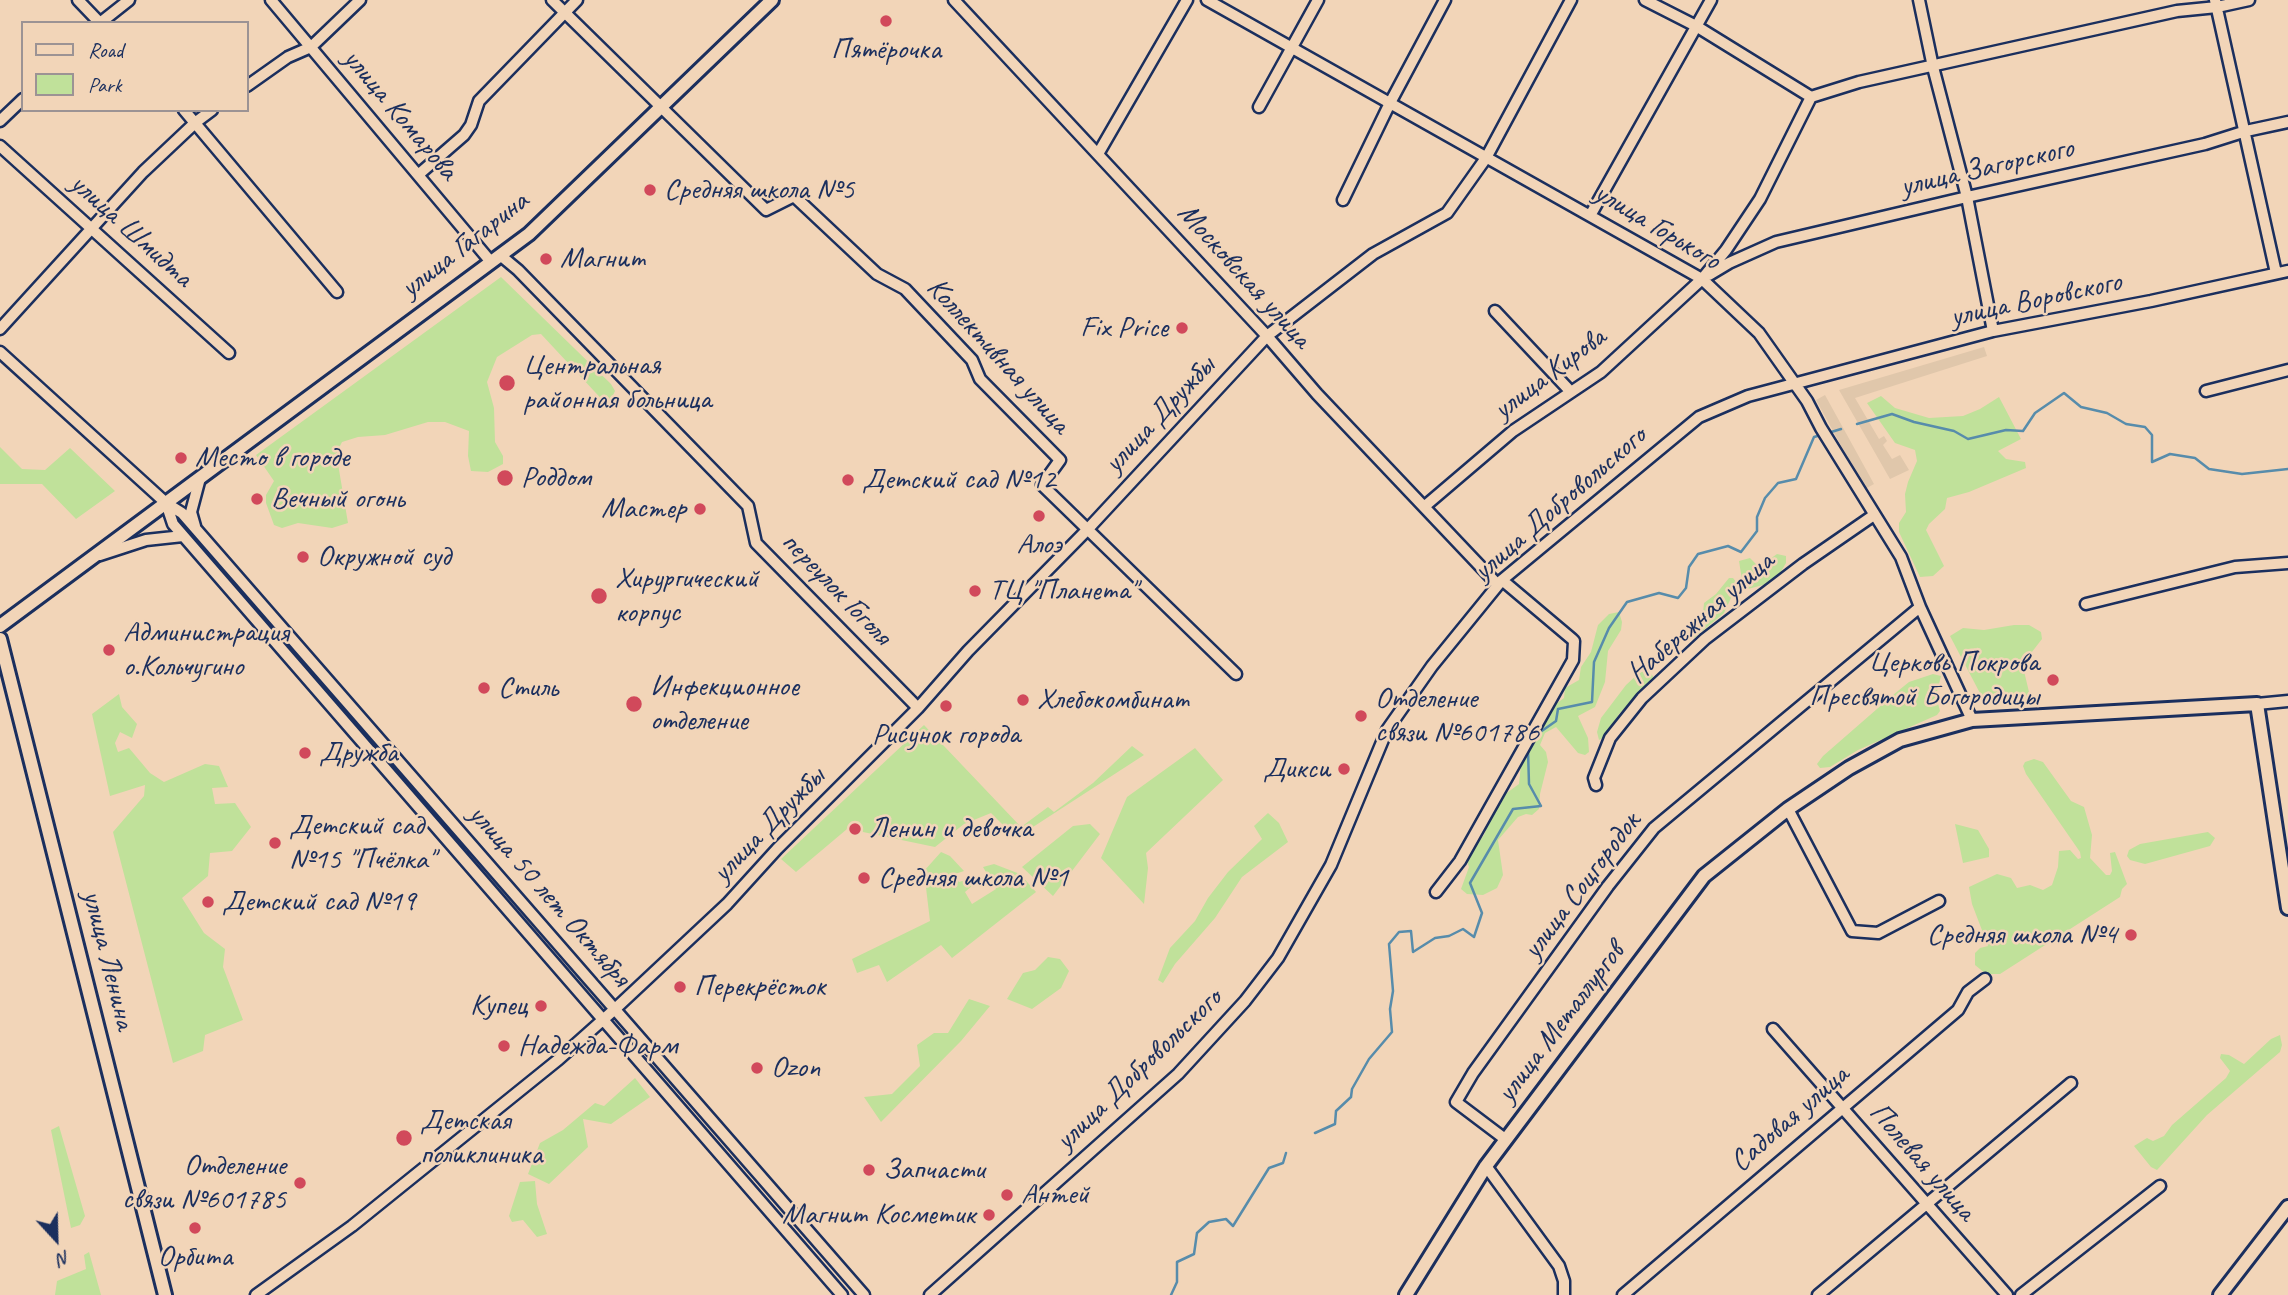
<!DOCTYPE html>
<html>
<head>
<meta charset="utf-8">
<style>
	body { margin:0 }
	#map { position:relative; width:2288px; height:1295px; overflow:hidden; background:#f2d5b8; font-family:Caveat,sans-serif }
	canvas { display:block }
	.legend { position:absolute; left:21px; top:21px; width:228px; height:91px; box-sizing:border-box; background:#f2d5b8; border:2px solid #9c9394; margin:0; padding:9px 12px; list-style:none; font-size:21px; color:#1b2f5e }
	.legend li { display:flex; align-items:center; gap:14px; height:35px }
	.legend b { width:35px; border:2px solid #9c9394 }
	.north { position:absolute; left:21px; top:1204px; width:70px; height:70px; -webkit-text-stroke:5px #f2d5b8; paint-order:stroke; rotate:158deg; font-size:19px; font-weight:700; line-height:28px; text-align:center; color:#1b2f5e }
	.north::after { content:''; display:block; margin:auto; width:24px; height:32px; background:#1b2f5e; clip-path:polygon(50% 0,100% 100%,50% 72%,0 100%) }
</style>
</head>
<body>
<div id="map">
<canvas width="2288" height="1295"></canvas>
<ul class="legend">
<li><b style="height:9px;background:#f2d5b8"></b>Road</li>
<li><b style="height:19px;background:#c0e19a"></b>Park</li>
</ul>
<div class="north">N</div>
</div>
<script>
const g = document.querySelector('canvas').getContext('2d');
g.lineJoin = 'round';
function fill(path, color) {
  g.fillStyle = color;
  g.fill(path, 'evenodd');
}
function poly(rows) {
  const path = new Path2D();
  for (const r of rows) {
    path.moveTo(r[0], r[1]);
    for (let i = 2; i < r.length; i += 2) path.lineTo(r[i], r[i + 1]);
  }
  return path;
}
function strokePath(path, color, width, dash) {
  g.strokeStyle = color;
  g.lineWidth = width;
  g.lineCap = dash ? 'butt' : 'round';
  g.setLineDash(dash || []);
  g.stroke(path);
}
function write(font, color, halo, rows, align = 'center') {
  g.font = font + ' Caveat,sans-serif';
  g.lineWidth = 5;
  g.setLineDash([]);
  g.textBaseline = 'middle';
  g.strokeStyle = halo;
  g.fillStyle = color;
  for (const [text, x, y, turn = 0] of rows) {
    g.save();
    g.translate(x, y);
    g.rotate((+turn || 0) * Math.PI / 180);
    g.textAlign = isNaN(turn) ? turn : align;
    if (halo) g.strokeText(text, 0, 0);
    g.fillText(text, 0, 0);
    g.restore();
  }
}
const built = poly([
	[1984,347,1987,356,1855,398,1879,439,1884,436,1887,441,1883,445,1892,459,1900,455,1909,470,1890,479,1839,390],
	[1825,395,1874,484,1865,489,1816,400]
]);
const green = poly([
	[501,277,611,384,615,391,608,406,541,334,532,335,497,357,487,382,494,408,495,442,503,456,503,464,488,472,471,471,468,456,469,431,445,422,428,422,385,435,358,437,342,442,338,450,337,458,348,523,332,528,298,523,282,528,274,525,266,503,266,495,274,481,256,455],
	[1881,396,1895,408,1929,418,1963,416,1980,409,1999,397,2021,439,1998,451,2006,459,2025,462,2026,468,1969,492,1947,498,1945,509,1929,524,1926,530,1944,566,1933,576,1920,577,1899,532,1899,523,1906,512,1905,494,1908,482,1917,461,1915,450,1895,443,1867,403],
	[0,447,22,469,45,470,70,448,115,491,76,519,42,484,0,484],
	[1777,554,1786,556,1786,563,1779,575,1763,585,1748,589,1731,598,1724,613,1694,638,1687,638,1685,634,1703,613,1704,603,1716,594,1729,578,1733,578,1737,583,1742,580,1739,561,1750,558,1759,567],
	[1619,612,1622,622,1621,630,1608,651,1605,682,1595,707,1578,716,1588,738,1589,752,1585,755,1578,753,1556,727,1545,733,1540,745,1546,752,1548,762,1540,794,1539,809,1532,815,1526,814,1518,817,1498,840,1503,875,1497,888,1483,895,1467,894,1461,889,1469,867,1466,858,1484,835,1497,800,1519,784,1522,755,1549,709,1564,698,1565,688,1579,680,1581,667,1591,652,1598,625,1609,614],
	[2014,625,2029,625,2041,632,2042,639,2028,657,2024,671,2029,692,2026,699,2019,702,1996,703,1982,697,1950,636,1963,628,1984,630],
	[1647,670,1653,676,1652,682,1619,714,1604,737,1599,740,1597,732,1601,718,1626,685,1639,673],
	[1933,674,1941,676,1936,696,1940,711,1937,715,1858,750,1830,767,1820,768,1817,764,1823,756,1893,695,1909,682],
	[119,694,122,707,137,724,132,738,120,732,115,743,118,752,129,748,150,773,164,782,205,764,219,766,228,787,212,788,215,804,235,803,251,827,232,851,210,853,208,876,182,898,204,933,225,949,223,967,243,1020,205,1035,203,1051,173,1063,113,832,144,796,145,785,110,796,92,714],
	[924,725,1021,827,1048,807,1054,812,1093,783,1132,746,1144,755,1016,838,991,813,964,824,935,847,863,832,853,824,796,872,781,859],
	[1195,748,1223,780,1146,853,1148,868,1144,904,1101,858,1127,797],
	[2034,759,2043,762,2071,801,2084,807,2092,835,2090,858,2106,875,2110,875,2112,871,2110,853,2115,852,2127,884,2122,889,2120,897,2000,974,1986,974,1975,965,1975,953,1980,948,1988,946,1972,904,1969,887,1997,874,2011,878,2017,888,2030,885,2043,890,2052,885,2058,867,2059,851,2070,850,2078,859,2081,858,2080,852,2026,774,2023,766,2025,762],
	[1268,813,1279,823,1288,842,1242,877,1215,918,1175,964,1163,983,1158,980,1170,948,1195,921,1208,898,1228,872,1262,839,1254,826],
	[1090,824,1100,834,1053,896,1022,867,1073,826],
	[1955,824,1978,830,1989,849,1989,857,1963,863],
	[2208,832,2215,838,2210,846,2145,864,2130,860,2127,856,2129,850,2140,844],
	[941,852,950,856,964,871,955,874,959,882,969,879,973,885,965,892,972,904,996,889,983,867,994,864,1020,874,1036,892,952,958,941,945,887,982,879,965,857,973,852,959,930,921,924,871],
	[1048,957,1060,959,1069,971,1061,988,1032,1009,1007,999,1023,973,1035,970],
	[969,999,990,1006,961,1041,881,1122,864,1097,892,1094,920,1066,917,1045,934,1033,948,1033],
	[2280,1035,2282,1045,2280,1052,2207,1115,2157,1170,2151,1167,2134,1146,2147,1138,2153,1141,2164,1136,2172,1125,2226,1078,2230,1071,2220,1058,2221,1054,2229,1055,2244,1064,2271,1039],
	[635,1078,650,1097,611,1124,583,1119,588,1147,549,1184,528,1174,540,1143,563,1130,595,1103,604,1106],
	[59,1126,85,1216,80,1225,71,1228,51,1130],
	[535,1181,537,1204,547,1234,537,1237,523,1220,512,1222,509,1216,520,1182],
	[89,1252,101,1295,55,1295,57,1281,86,1269,84,1255]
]);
const stream = poly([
	[1857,424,1892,414,1914,422,1954,431,1968,439,2006,430,2023,431,2035,413,2064,393,2081,407,2107,413,2126,424,2145,427,2152,435,2152,462,2170,454,2195,458,2209,469,2242,474,2288,469],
	[1828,433,1841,429],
	[1536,735,1556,721,1558,709,1592,702,1594,662,1609,628,1627,602,1659,593,1678,598,1686,588,1689,567,1698,554,1728,546,1741,552,1757,531,1757,517,1765,498,1778,483,1796,479,1814,437,1821,435],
	[1315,1133,1335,1124,1336,1111,1351,1097,1352,1089,1369,1059,1392,1032,1390,1009,1393,991,1389,944,1399,932,1411,931,1413,952,1435,938,1449,936,1463,929,1474,937,1482,913,1470,883,1513,809,1541,806,1529,784,1528,750],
	[1171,1295,1177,1282,1177,1262,1194,1254,1197,1233,1209,1222,1226,1219,1233,1226,1269,1168,1283,1163,1286,1153]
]);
const minor = poly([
	[78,0,100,23],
	[271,0,491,262],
	[552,0,766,210,794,196,877,274,905,289,972,360,980,379,1060,460,1042,485,1236,674],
	[954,0,1267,336,1317,394,1498,585],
	[1207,0,1702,279,1759,333,1807,401,1821,428,1901,557,1920,607,1972,720],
	[1645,0,1696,26,1811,97],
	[1919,0,1933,67,1967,197,1993,331],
	[2215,0,2276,273],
	[100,23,129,0],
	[247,86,288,57,311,47,360,0],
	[1259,107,1318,0],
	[184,110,337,292],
	[0,121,23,99],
	[0,146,229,353],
	[1098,154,1187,0],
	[418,175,464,135,471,125,479,101,577,0],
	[1343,200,1390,103,1445,0],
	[1591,214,1711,0],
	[500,255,518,270,748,506,756,543,918,708],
	[1709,275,1729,263,1776,242,1967,197,2205,144,2246,131,2288,122],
	[1495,311,1571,392],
	[0,329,143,172,196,122,212,110],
	[0,352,166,503,182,513,864,1295],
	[2206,391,2288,370],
	[166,503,173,524,842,1295],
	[1425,506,1513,431,1601,372,1702,279,1726,250,1760,199,1811,97,1859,82,2177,11,2217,7,2249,0],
	[195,526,191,512,200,478],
	[100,555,146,540,183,536],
	[2086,604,2235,567,2288,563],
	[2257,704,2288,701],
	[1596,785,1594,778,1610,738,1642,698,1705,639,1803,564,1874,515],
	[1788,809,1852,931,1878,933,1939,901],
	[1436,892,1460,861,1573,660,1574,641,1572,639,1502,580],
	[1773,1029,2007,1295],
	[1505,1139,1456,1102,1473,1073,1608,886,1654,828,1920,607],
	[1486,1166,1559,1266,1564,1281,1564,1295],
	[256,1295,352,1226,559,1059,615,1009,727,904,777,849,918,708,968,651,1087,530,1267,336,1373,254,1447,213,1486,158,1571,0],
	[930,1295,1178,1074,1245,1001,1278,958,1331,865,1387,730,1432,666,1502,580,1699,417,1748,396,1993,331,2151,301,2288,271],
	[1623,1295,1958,1010,1968,992,1985,979],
	[1818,1295,2071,1083],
	[2021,1295,2160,1186]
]);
const major = poly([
	[0,626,529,234,772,0],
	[0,639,165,1295],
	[1406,1295,1486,1166,1704,876,1788,809,1849,768,1900,740,1972,720,2257,704,2288,908],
	[2220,1295,2288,1207]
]);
const markers = [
	[886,21,7,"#d1495b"],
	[650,190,7,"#d1495b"],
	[546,259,7,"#d1495b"],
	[1182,328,7,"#d1495b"],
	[507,383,9,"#d1495b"],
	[181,458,7,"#d1495b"],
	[505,478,9,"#d1495b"],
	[848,480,7,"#d1495b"],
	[257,499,7,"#d1495b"],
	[700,509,7,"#d1495b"],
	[1039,516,7,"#d1495b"],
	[303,557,7,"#d1495b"],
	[975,591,7,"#d1495b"],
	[599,596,9,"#d1495b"],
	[109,650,7,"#d1495b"],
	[2053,680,7,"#d1495b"],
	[484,688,7,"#d1495b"],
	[1023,700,7,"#d1495b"],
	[634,704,9,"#d1495b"],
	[946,706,7,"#d1495b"],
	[1361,716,7,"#d1495b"],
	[305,753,7,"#d1495b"],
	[1344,769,7,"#d1495b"],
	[855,829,7,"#d1495b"],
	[275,843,7,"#d1495b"],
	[864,878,7,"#d1495b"],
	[208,902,7,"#d1495b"],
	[2131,935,7,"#d1495b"],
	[680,987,7,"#d1495b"],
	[541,1006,7,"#d1495b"],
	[504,1046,7,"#d1495b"],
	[757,1068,7,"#d1495b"],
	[404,1138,9,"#d1495b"],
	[869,1170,7,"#d1495b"],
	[300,1183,7,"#d1495b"],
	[1007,1195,7,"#d1495b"],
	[989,1215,7,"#d1495b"],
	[195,1228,7,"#d1495b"]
];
const poiNames = [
	["Пятёрочка",886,50,"center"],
	["Средняя школа №5",664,190],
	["Магнит",560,259],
	["Fix Price",1168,328,"right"],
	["Центральная",523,366],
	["районная больница",523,400],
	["Место в городе",195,458],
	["Роддом",521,478],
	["Детский сад №12",862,480],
	["Вечный огонь",271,499],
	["Мастер",686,509,"right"],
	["Алоэ",1039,545,"center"],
	["Окружной суд",317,557],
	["Хирургический",615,579],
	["корпус",615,613],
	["ТЦ \"Планета\"",989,591],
	["Администрация",123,633],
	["о.Кольчугино",123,667],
	["Церковь Покрова",2039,663,"right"],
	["Пресвятой Богородицы",2039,697,"right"],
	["Инфекционное",650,687],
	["отделение",650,721],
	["Стиль",498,688],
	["Отделение",1375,699],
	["связи №601786",1375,733],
	["Хлебокомбинат",1037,700],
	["Рисунок города",946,735,"center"],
	["Дружба",319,753],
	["Дикси",1330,769,"right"],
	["Детский сад",289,826],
	["№15 \"Пчёлка\"",289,860],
	["Ленин и девочка",869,829],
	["Средняя школа №1",878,878],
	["Детский сад №19",222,902],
	["Средняя школа №4",2117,935,"right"],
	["Перекрёсток",694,987],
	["Купец",527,1006,"right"],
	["Надежда-Фарм",518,1046],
	["Ozon",771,1068],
	["Детская",420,1121],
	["поликлиника",420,1155],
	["Отделение",286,1166,"right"],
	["связи №601785",286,1200,"right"],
	["Запчасти",883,1170],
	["Антей",1021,1195],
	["Магнит Косметик",975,1215,"right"],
	["Орбита",195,1257,"center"]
];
const streetNames = [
	["улица Комарова",400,115,50],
	["улица Загорского",1987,168,-13],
	["улица Горького",1657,227,31],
	["улица Шмидта",131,231,42],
	["улица Гагарина",465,245,-38],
	["Московская улица",1244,276,48],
	["улица Воровского",2036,300,-12],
	["Коллективная улица",998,356,48],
	["улица Кирова",1550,374,-37],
	["улица Дружбы",1160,415,-47],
	["улица Добровольского",1560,504,-41],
	["переулок Гоголя",836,589,46],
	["Набережная улица",1701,618,-41],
	["улица Дружбы",769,825,-46],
	["улица Соцгородок",1582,886,-53],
	["улица 50 лет Октября",549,896,49],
	["улица Ленина",108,960,76],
	["улица Металлургов",1561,1023,-53],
	["улица Добровольского",1139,1070,-44],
	["Садовая улица",1790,1119,-41],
	["Полевая улица",1922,1162,49]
];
fill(built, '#e0c7ab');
fill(green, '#c0e19a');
strokePath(stream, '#578cab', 2.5);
strokePath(minor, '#1b2f5e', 15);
strokePath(major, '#1b2f5e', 18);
strokePath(minor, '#f2d5b8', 10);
strokePath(major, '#f2d5b8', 12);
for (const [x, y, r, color] of markers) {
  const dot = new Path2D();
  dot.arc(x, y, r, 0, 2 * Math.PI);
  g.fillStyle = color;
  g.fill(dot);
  strokePath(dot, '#f2d5b8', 2.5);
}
write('30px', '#1b2f5e', '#f2d5b8', poiNames, 'left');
write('30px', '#1b2f5e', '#f2d5b8', streetNames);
</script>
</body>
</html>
